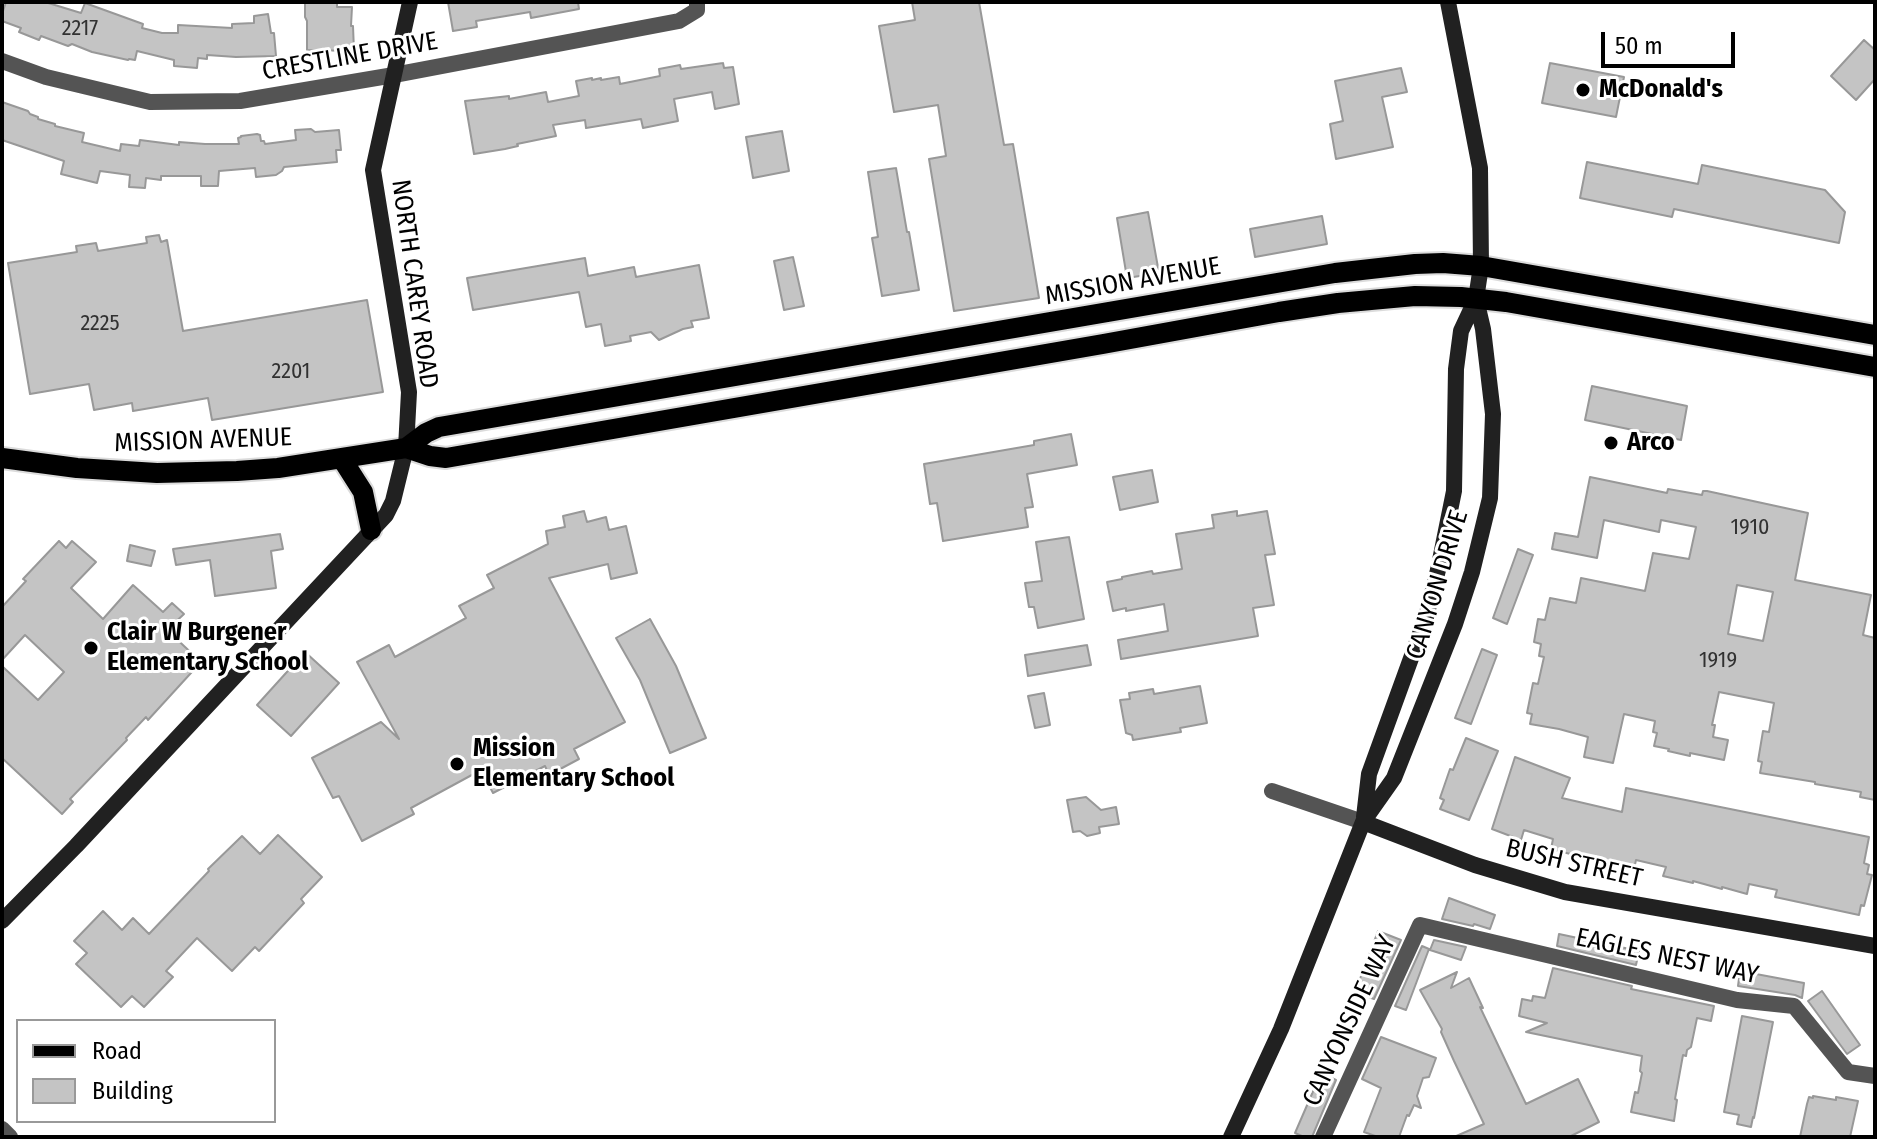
<!DOCTYPE html>
<html>
<head>
<meta charset="utf-8">
<style>
	body { margin:0 }
	#map { position:relative; width:1877px; height:1139px; overflow:hidden; background:#fff; font-family:"Fira Sans Condensed",sans-serif }
	canvas { display:block }
	.frame { position:absolute; inset:0; border:4px solid #000; pointer-events:none }
	.legend { position:absolute; left:16px; top:1019px; width:260px; height:104px; box-sizing:border-box; background:#fff; border:2px solid #999; margin:0; padding:10px 14px; list-style:none; font-size:24px; color:#000 }
	.legend li { display:flex; align-items:center; gap:16px; height:40px }
	.legend b { width:40px; border:2px solid #999 }
	.scale { position:absolute; left:1601px; top:32px; width:134px; height:36px; box-sizing:border-box; border:4px solid #000; border-top:0; padding-left:10px; font-size:24px; line-height:28px; white-space:nowrap; color:#000; -webkit-text-stroke:6px #fff; paint-order:stroke }
</style>
</head>
<body>
<div id="map">
<canvas width="1877" height="1139"></canvas>
<div class="frame"></div>
<ul class="legend">
<li><b style="height:10px;background:#000"></b>Road</li>
<li><b style="height:22px;background:#c4c4c4"></b>Building</li>
</ul>
<div class="scale">50 m</div>
</div>
<script>
const g = document.querySelector('canvas').getContext('2d');
g.lineJoin = 'round';
function fill(path, color) {
  g.fillStyle = color;
  g.fill(path, 'evenodd');
}
function poly(rows) {
  const path = new Path2D();
  for (const r of rows) {
    path.moveTo(r[0], r[1]);
    for (let i = 2; i < r.length; i += 2) path.lineTo(r[i], r[i + 1]);
  }
  return path;
}
function strokePath(path, color, width, dash) {
  g.strokeStyle = color;
  g.lineWidth = width;
  g.lineCap = dash ? 'butt' : 'round';
  g.setLineDash(dash || []);
  g.stroke(path);
}
function write(font, color, halo, rows, align = 'center') {
  g.font = font + ' "Fira Sans Condensed",sans-serif';
  g.lineWidth = 6;
  g.setLineDash([]);
  g.textBaseline = 'middle';
  g.strokeStyle = halo;
  g.fillStyle = color;
  for (const [text, x, y, turn = 0] of rows) {
    g.save();
    g.translate(x, y);
    g.rotate((+turn || 0) * Math.PI / 180);
    g.textAlign = isNaN(turn) ? turn : align;
    if (halo) g.strokeText(text, 0, 0);
    g.fillText(text, 0, 0);
    g.restore();
  }
}
const building = poly([
	[6,2,45,2,81,13,85,3,143,24,142,28,162,33,178,33,178,25,232,28,232,24,254,23,254,16,268,14,271,33,274,33,276,56,236,57,207,55,207,59,198,58,197,68,174,66,174,60,137,51,135,60,129,59,128,60,92,52,72,44,68,46,41,36,39,40,19,32,21,28,2,21,2,14,6,2],
	[305,2,337,2,337,7,352,7,351,26,353,26,354,51,307,50,307,21,305,17,305,2],
	[448,2,578,2,579,9,531,18,530,12,476,21,477,27,453,31,448,2],
	[912,2,979,2,1004,145,1013,144,1039,298,954,311,929,159,946,156,938,105,894,112,879,26,915,20,912,2],
	[1864,40,1875,50,1875,79,1856,100,1831,76,1864,40],
	[723,63,724,68,733,67,739,104,715,109,712,92,674,99,678,121,643,128,641,119,586,128,585,120,553,125,556,136,517,144,518,146,505,149,474,154,465,101,509,96,509,99,546,92,548,102,579,96,576,81,592,78,592,80,601,78,601,80,619,77,620,84,660,76,659,69,680,65,681,69,723,63],
	[1550,63,1624,77,1616,117,1542,103,1550,63],
	[1401,68,1407,92,1382,97,1393,147,1336,159,1330,124,1343,121,1335,81,1401,68],
	[2,102,28,111,30,114,38,117,38,119,55,124,55,126,84,133,82,142,120,151,121,144,139,146,140,140,179,145,179,142,205,144,239,144,238,138,241,137,241,136,257,134,260,135,261,141,264,141,265,144,296,140,295,130,311,129,315,132,339,130,341,150,336,150,337,162,284,167,282,171,276,175,256,177,255,168,219,171,218,186,201,186,201,176,161,176,161,180,146,178,145,188,129,187,130,175,100,171,97,183,61,174,64,161,2,140,2,102],
	[782,131,789,171,753,178,746,137,782,131],
	[1587,162,1698,184,1702,165,1825,190,1845,212,1839,243,1674,209,1672,217,1580,198,1587,162],
	[896,168,907,232,909,232,919,290,882,296,872,238,878,237,868,172,896,168],
	[1148,212,1159,273,1127,278,1117,218,1148,212],
	[1322,216,1327,244,1255,257,1250,229,1322,216],
	[159,235,161,242,167,240,183,331,367,300,383,392,212,420,208,398,133,411,132,403,94,410,89,384,30,394,8,263,77,252,76,246,96,243,98,251,147,243,146,237,159,235],
	[793,257,804,306,784,310,774,261,793,257],
	[585,258,588,276,634,267,636,277,699,265,709,318,691,321,693,327,683,329,659,340,651,332,630,336,631,341,605,346,601,324,586,327,579,292,473,310,467,278,585,258],
	[1592,386,1687,406,1681,440,1585,420,1592,386],
	[1071,434,1077,465,1027,474,1033,507,1025,508,1028,527,943,541,937,503,930,504,924,464,1034,445,1034,441,1071,434],
	[1152,470,1158,502,1120,510,1113,477,1152,470],
	[1590,477,1667,493,1668,489,1702,495,1703,491,1707,491,1808,513,1795,580,1871,595,1863,635,1875,638,1875,800,1860,797,1861,792,1815,784,1815,782,1760,773,1762,762,1758,761,1763,731,1769,732,1774,703,1719,692,1712,725,1715,725,1713,737,1728,740,1724,760,1690,753,1690,756,1668,751,1669,749,1654,746,1657,733,1653,732,1655,721,1624,714,1613,763,1584,757,1588,737,1559,729,1530,724,1532,714,1527,713,1533,683,1538,684,1544,657,1539,656,1541,644,1534,642,1538,619,1545,620,1550,598,1576,603,1581,578,1645,591,1653,553,1689,559,1696,527,1661,520,1659,532,1604,520,1597,558,1552,549,1555,533,1578,537,1590,477],
	[1737,585,1773,592,1763,641,1728,634,1737,585],
	[584,511,587,522,606,517,609,530,626,526,637,573,611,579,608,564,549,578,625,722,574,749,579,759,549,775,545,766,493,793,481,770,411,808,414,814,362,841,339,796,333,798,312,758,381,722,399,739,357,662,389,645,395,657,466,618,459,606,494,588,487,575,548,544,546,531,565,527,563,516,584,511],
	[1237,511,1237,516,1267,511,1275,554,1265,555,1274,605,1253,608,1258,636,1121,659,1118,640,1168,631,1164,604,1126,611,1126,608,1113,611,1107,582,1122,579,1122,577,1152,571,1153,574,1182,569,1176,534,1214,528,1212,515,1237,511],
	[280,534,283,549,271,551,276,588,215,596,210,560,176,565,173,549,280,534],
	[1069,537,1084,619,1038,628,1034,607,1029,607,1025,583,1042,581,1036,542,1069,537],
	[59,541,66,548,72,541,96,562,71,588,103,619,133,585,163,612,172,603,184,614,167,630,201,662,148,720,146,717,126,738,127,740,70,799,73,802,62,814,2,758,2,666,38,700,64,672,25,635,2,660,2,607,26,581,23,579,59,541],
	[130,545,155,551,151,566,127,561,130,545],
	[1518,549,1533,555,1507,624,1493,618,1518,549],
	[650,619,676,666,706,738,670,753,640,680,616,638,650,619],
	[1087,645,1091,665,1028,676,1025,655,1087,645],
	[1482,649,1497,655,1471,724,1455,718,1482,649],
	[305,652,339,683,291,736,257,705,305,652],
	[1200,686,1207,723,1180,728,1181,732,1133,740,1132,735,1126,733,1120,700,1130,699,1129,693,1153,689,1154,694,1200,686],
	[1044,693,1050,725,1035,728,1028,696,1044,693],
	[1466,738,1498,751,1469,820,1440,809,1444,800,1440,798,1450,769,1453,770,1466,738],
	[1515,757,1570,778,1562,798,1622,812,1626,788,1869,837,1864,863,1869,865,1867,874,1872,875,1864,906,1861,905,1859,915,1775,897,1777,890,1749,884,1747,894,1722,887,1722,889,1693,881,1693,883,1663,876,1666,867,1636,860,1634,869,1605,863,1551,849,1553,839,1524,830,1521,840,1492,829,1515,757],
	[1086,797,1101,810,1116,807,1119,824,1099,827,1100,833,1087,836,1080,831,1073,832,1067,800,1086,797],
	[278,835,322,877,301,899,304,903,259,951,255,947,232,971,197,938,166,971,173,977,144,1007,132,996,121,1007,76,964,87,953,74,941,103,911,122,930,133,918,149,934,209,871,208,869,242,836,260,854,278,835],
	[1449,898,1495,915,1490,929,1474,924,1473,926,1442,919,1449,898],
	[1378,931,1401,940,1374,999,1355,992,1378,931],
	[1559,934,1639,951,1636,965,1557,946,1559,934],
	[1434,940,1466,947,1461,960,1430,950,1434,940],
	[1422,946,1429,949,1406,1010,1395,1006,1422,946],
	[1553,968,1632,986,1631,989,1714,1006,1711,1021,1697,1018,1691,1047,1687,1050,1686,1056,1683,1055,1675,1099,1677,1100,1674,1121,1631,1112,1635,1092,1638,1093,1642,1073,1640,1071,1642,1056,1526,1032,1547,1023,1519,1016,1522,999,1532,1001,1533,996,1545,998,1553,968],
	[1740,971,1804,983,1802,998,1795,995,1738,986,1740,971],
	[1457,972,1451,988,1469,978,1483,1008,1480,1007,1526,1104,1578,1079,1599,1122,1569,1137,1454,1137,1484,1124,1454,1061,1441,1032,1442,1029,1420,990,1457,972],
	[1822,991,1860,1045,1847,1054,1808,1001,1822,991],
	[1742,1016,1773,1022,1754,1118,1753,1117,1751,1127,1737,1124,1739,1115,1724,1112,1742,1016],
	[1381,1037,1436,1058,1429,1077,1423,1078,1417,1096,1421,1108,1414,1105,1409,1116,1407,1115,1399,1137,1378,1137,1364,1132,1381,1088,1362,1079,1381,1037],
	[1321,1073,1336,1080,1312,1137,1304,1137,1295,1133,1321,1073],
	[1813,1096,1836,1100,1836,1097,1858,1101,1850,1137,1800,1137,1807,1104,1809,1097,1813,1098,1813,1096]
]);
const street = poly([
	[2,61,46,77,150,102,240,101,394,75,679,21,697,10,697,2],
	[1272,791,1363,822],
	[2,1129,10,1137],
	[1323,1137,1420,925,1737,1000,1794,1006,1848,1072,1875,1076]
]);
const secondary = poly([
	[1364,817,1369,774,1426,617,1438,570,1454,491,1456,369,1461,331,1476,299,1481,266,1480,168,1448,2],
	[1363,822,1475,865,1565,892,1875,946],
	[2,921,76,846,386,515,393,501,406,448,409,392,373,170,410,2],
	[1231,1137,1281,1029,1363,822,1394,778,1455,624,1472,572,1490,498,1493,414,1483,329,1476,299]
]);
const primary = poly([
	[406,448,426,433,439,427,1335,273,1415,264,1443,263,1481,266,1875,335],
	[2,458,77,468,157,473,237,471,278,468,406,448,430,456,446,458,1103,344,1279,312,1338,303,1415,296,1461,297,1506,302,1875,367],
	[342,459,363,492,371,530]
]);
const markers = [
	[1583,90,8,"#000"],
	[1611,443,8,"#000"],
	[91,648,8,"#000"],
	[457,764,8,"#000"]
];
const numberNames = [
	["2217",80,29],
	["2225",100,324],
	["2201",291,372],
	["1910",1750,528],
	["1919",1718,661]
];
const streetNames = [
	["CRESTLINE DRIVE",350,57,-10],
	["MISSION AVENUE",1133,282,-10],
	["NORTH CAREY ROAD",414,284,82],
	["MISSION AVENUE",203,441,-2],
	["CANYON DRIVE",1438,585,-73],
	["BUSH STREET",1574,864,13],
	["EAGLES NEST WAY",1667,957,12],
	["CANYONSIDE WAY",1350,1021,-65]
];
const poiNames = [
	["McDonald's",1599,90],
	["Arco",1627,443],
	["Clair W Burgener",107,633],
	["Elementary School",107,663],
	["Mission",473,749],
	["Elementary School",473,779]
];
fill(building, '#c4c4c4');
strokePath(building, '#989898', 2);
strokePath(primary, '#dbdbdb', 24);
strokePath(street, '#545454', 16);
strokePath(secondary, '#212121', 16);
strokePath(primary, '#000', 20);
for (const [x, y, r, color] of markers) {
  const dot = new Path2D();
  dot.arc(x, y, r, 0, 2 * Math.PI);
  g.fillStyle = color;
  g.fill(dot);
  strokePath(dot, '#fff', 3);
}
write('22px', '#313131', null, numberNames);
write('26px', '#000', '#fff', streetNames);
write('bold 26px', '#000', '#fff', poiNames, 'left');
</script>
</body>
</html>
